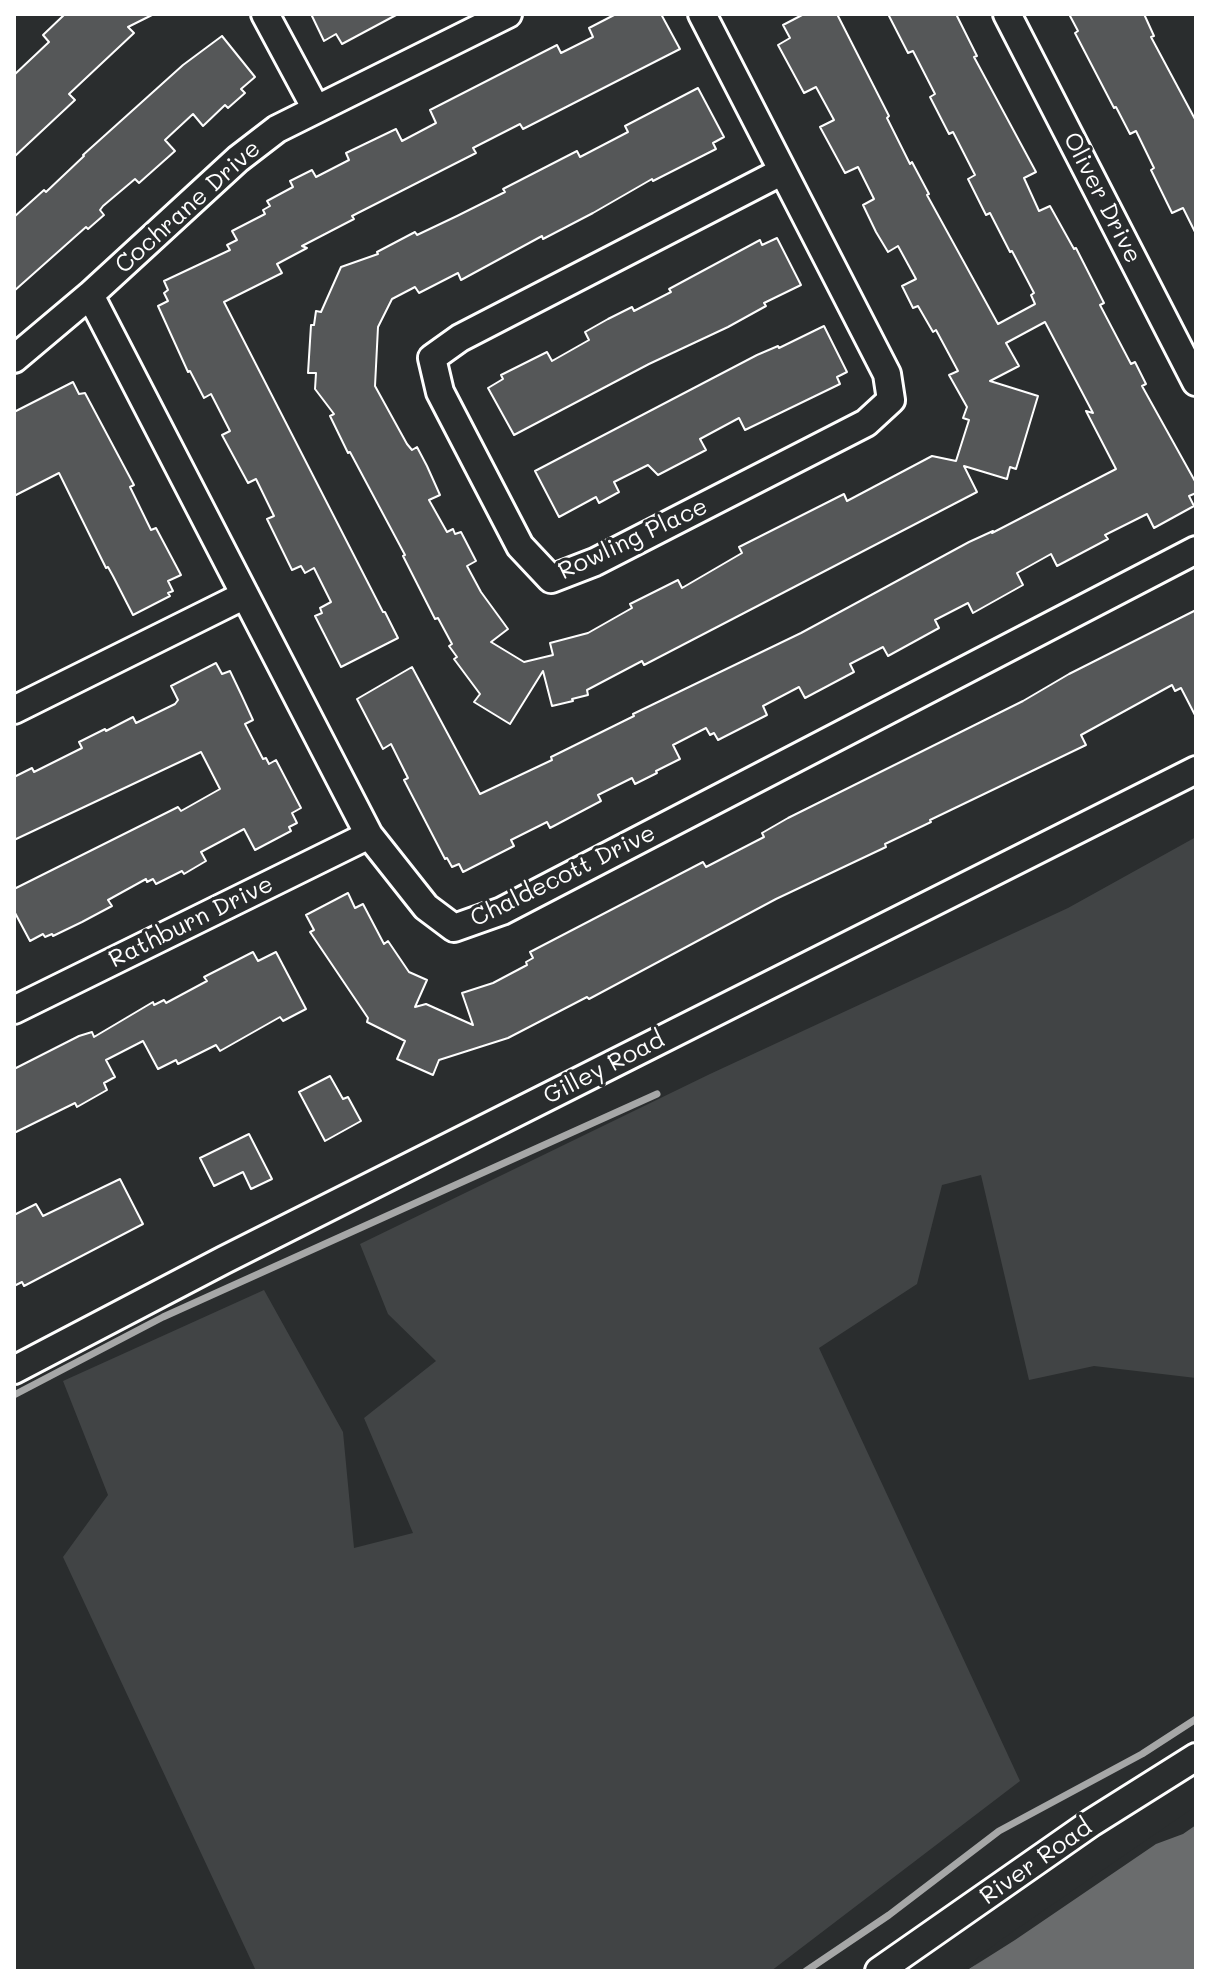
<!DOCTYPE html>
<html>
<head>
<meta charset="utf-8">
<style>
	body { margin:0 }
	#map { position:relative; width:1210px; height:1985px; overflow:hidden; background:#2a2d2e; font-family:Mali,sans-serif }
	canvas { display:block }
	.frame { position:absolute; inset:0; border:16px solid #fff; pointer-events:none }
</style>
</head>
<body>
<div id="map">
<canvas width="1210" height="1985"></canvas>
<div class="frame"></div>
</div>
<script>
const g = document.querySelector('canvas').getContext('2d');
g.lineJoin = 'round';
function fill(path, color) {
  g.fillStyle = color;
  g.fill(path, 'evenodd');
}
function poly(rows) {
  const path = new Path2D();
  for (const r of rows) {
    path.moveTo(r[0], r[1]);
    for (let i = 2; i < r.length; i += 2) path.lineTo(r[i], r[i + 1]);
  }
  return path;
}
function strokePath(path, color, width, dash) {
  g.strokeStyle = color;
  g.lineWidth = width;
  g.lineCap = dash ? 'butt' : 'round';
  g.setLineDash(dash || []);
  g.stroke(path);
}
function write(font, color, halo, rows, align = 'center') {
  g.font = font + ' Mali,sans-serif';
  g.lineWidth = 6;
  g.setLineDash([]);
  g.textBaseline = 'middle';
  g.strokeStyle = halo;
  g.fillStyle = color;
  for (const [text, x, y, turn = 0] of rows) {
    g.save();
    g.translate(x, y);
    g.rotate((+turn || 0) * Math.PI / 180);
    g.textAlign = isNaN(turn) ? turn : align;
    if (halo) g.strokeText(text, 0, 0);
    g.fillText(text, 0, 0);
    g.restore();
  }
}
const green = poly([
	[1196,837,1196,1378,1094,1366,1029,1380,981,1175,942,1185,917,1284,819,1348,1020,1781,771,1971,256,1971,63,1557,108,1495,63,1381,264,1290,343,1432,354,1548,413,1533,364,1418,436,1361,388,1314,360,1244,710,1074,1068,908]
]);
const water = poly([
	[1196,1810,1196,1971,965,1971,1196,1810]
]);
const pier = poly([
	[1196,1806,1196,1825,1183,1834,1156,1844,1015,1940,966,1971,961,1971,998,1942]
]);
const stream = poly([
	[14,1395,163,1317,657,1094],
	[806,1971,889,1915,999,1831,1142,1754,1196,1719]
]);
const building = poly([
	[65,14,154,14,128,27,134,33,69,94,75,100,14,157,14,75,49,42,43,35,65,14],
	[311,14,398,14,342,44,336,34,324,41,311,14],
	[616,14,661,14,680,49,523,129,520,124,473,148,476,153,352,216,354,219,302,246,307,248,277,264,282,273,224,302,383,612,385,612,398,638,341,667,315,616,322,613,320,608,331,602,314,568,305,573,301,566,292,570,267,519,274,516,256,479,248,483,222,435,230,431,211,394,204,398,190,371,188,372,158,306,168,301,164,293,168,290,164,281,230,250,227,245,237,240,232,231,265,214,263,210,270,206,267,201,293,187,290,181,312,170,316,177,349,160,346,153,396,129,402,141,436,123,430,110,557,45,561,53,593,37,589,28,616,14],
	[804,14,837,14,889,116,887,118,910,164,912,162,929,194,927,195,998,324,1035,304,1031,295,1034,293,1012,251,1010,252,990,213,986,215,968,179,975,175,953,132,949,134,930,97,935,94,913,51,908,53,888,14,956,14,977,56,974,57,1036,172,1024,178,1039,211,1050,206,1074,249,1076,248,1104,303,1100,305,1131,364,1135,362,1146,384,1142,386,1196,483,1196,493,1189,496,1194,506,1154,528,1147,514,1105,535,1108,539,1057,566,1051,554,1017,573,1023,585,973,613,968,603,935,620,939,628,888,656,883,647,850,664,854,672,805,698,799,687,763,706,767,715,718,740,714,733,710,735,706,728,673,745,680,759,656,771,657,773,635,784,632,778,598,795,601,801,550,828,547,822,511,840,514,846,463,872,459,864,452,867,447,858,445,859,404,780,408,778,391,744,383,749,357,699,412,667,480,794,552,760,551,757,634,716,633,714,801,633,969,542,993,531,992,533,1116,469,1086,411,1093,413,1045,322,1006,343,1019,366,990,381,1038,396,1016,469,1010,467,1007,479,964,466,977,492,644,665,642,661,587,690,588,695,572,699,573,701,552,706,543,671,510,724,474,702,480,694,454,659,457,657,449,646,452,644,438,618,435,619,403,556,405,555,350,452,348,453,330,416,334,414,315,389,316,373,308,373,311,325,314,325,316,311,321,312,341,267,378,254,377,252,415,232,417,235,457,216,505,192,503,189,577,151,580,157,628,132,625,126,698,88,724,137,713,143,716,149,653,181,652,179,593,213,543,239,542,236,461,280,458,273,419,293,415,287,392,299,378,327,375,386,407,444,412,450,417,447,427,466,440,495,429,500,447,532,453,529,455,534,461,532,476,561,467,566,481,592,508,629,491,642,524,662,553,655,550,643,588,633,632,608,630,604,678,580,682,588,742,553,739,547,844,494,847,501,932,456,956,461,969,420,963,418,967,407,949,375,958,371,936,330,933,332,918,306,913,308,902,286,916,279,898,246,888,252,876,232,863,205,874,199,858,167,845,173,820,127,834,120,816,87,804,93,778,45,790,38,783,25,804,14],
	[1069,14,1144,14,1154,36,1151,37,1196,121,1196,234,1183,208,1172,213,1151,170,1154,168,1136,131,1130,134,1116,107,1114,108,1075,33,1078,31,1069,14],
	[222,36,255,77,241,89,245,93,228,108,225,105,203,126,193,114,165,140,175,151,139,183,135,179,103,206,100,210,104,215,88,229,86,227,14,291,14,217,44,190,46,192,84,156,83,155,183,65,222,36],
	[777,238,801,285,764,303,766,306,728,327,649,364,514,435,488,388,503,379,501,375,547,352,552,361,589,340,585,332,608,319,632,307,634,311,671,292,669,289,760,240,762,245,777,238],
	[824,326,847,372,837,377,840,384,745,430,739,418,700,439,706,450,658,475,648,465,614,482,619,492,599,503,596,497,559,517,535,471,757,355,778,346,779,348,824,326],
	[73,382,79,394,85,393,134,485,130,487,151,530,156,528,181,575,168,581,173,591,168,593,170,596,133,615,113,576,108,567,106,568,59,473,14,496,14,412,73,382],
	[1196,610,1196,717,1181,688,1175,691,1172,685,1081,735,1086,745,930,820,931,822,885,844,886,847,776,899,589,999,587,997,508,1038,439,1060,433,1075,397,1059,405,1041,367,1022,368,1018,310,932,314,930,306,915,348,893,355,908,363,904,384,944,388,941,409,972,427,980,415,1007,426,1004,473,1025,462,993,493,983,527,965,526,962,533,958,530,952,703,862,706,867,764,837,762,833,788,818,1023,701,1069,674,1196,610],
	[216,663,222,674,230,671,241,694,253,720,245,724,263,759,266,758,269,764,276,760,301,808,292,813,297,823,289,827,291,831,255,850,244,829,201,852,206,861,184,874,182,871,156,884,153,879,147,882,146,879,108,900,112,906,82,922,53,936,52,934,45,937,43,934,30,941,14,911,14,889,178,807,181,811,220,789,201,752,14,840,14,777,32,768,34,772,82,748,79,742,105,729,106,731,133,717,136,723,175,704,178,700,171,686,216,663],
	[253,952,258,961,276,952,306,1009,283,1021,280,1017,220,1051,216,1045,178,1064,176,1060,158,1069,143,1041,106,1060,115,1077,104,1083,107,1090,77,1107,75,1103,14,1133,14,1069,79,1036,92,1032,94,1037,153,1002,154,1005,164,1000,166,1003,207,981,204,977,253,952],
	[330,1076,343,1099,348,1097,361,1121,325,1141,299,1092,330,1076],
	[249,1134,272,1179,251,1189,243,1172,214,1186,200,1158,249,1134],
	[120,1179,143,1224,24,1286,22,1282,14,1286,14,1215,36,1204,43,1216,120,1179]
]);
const minor = poly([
	[265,14,316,109],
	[702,14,887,374,891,400,866,423,595,562,551,579,520,546,440,392,432,358,460,338,781,172],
	[1007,14,1196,382],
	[90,295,369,835,426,907,454,928,502,911,1196,550],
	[14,359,90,295,238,159,277,129,508,14],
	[14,710,245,595],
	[14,1010,369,835],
	[14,1370,224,1260,1196,770],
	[879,1971,1091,1823,1196,1757]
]);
const streetNames = [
	["Oliver Drive",1102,198,63],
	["Cochrane Drive",188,207,-42],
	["Rowling Place",633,539,-25],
	["Chaldecott Drive",563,876,-26],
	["Rathburn Drive",191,922,-26],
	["Gilley Road",604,1068,-27],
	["River Road",1036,1862,-35]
];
fill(green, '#414445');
fill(water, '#6a6c6d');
strokePath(water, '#a6a7a7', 2);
fill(pier, '#2a2d2e');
strokePath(stream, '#a6a7a7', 7);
fill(building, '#555758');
strokePath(building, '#fff', 2);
strokePath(minor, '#fff', 32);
strokePath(minor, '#2a2d2e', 26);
write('24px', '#fff', '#2a2d2e', streetNames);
</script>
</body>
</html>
